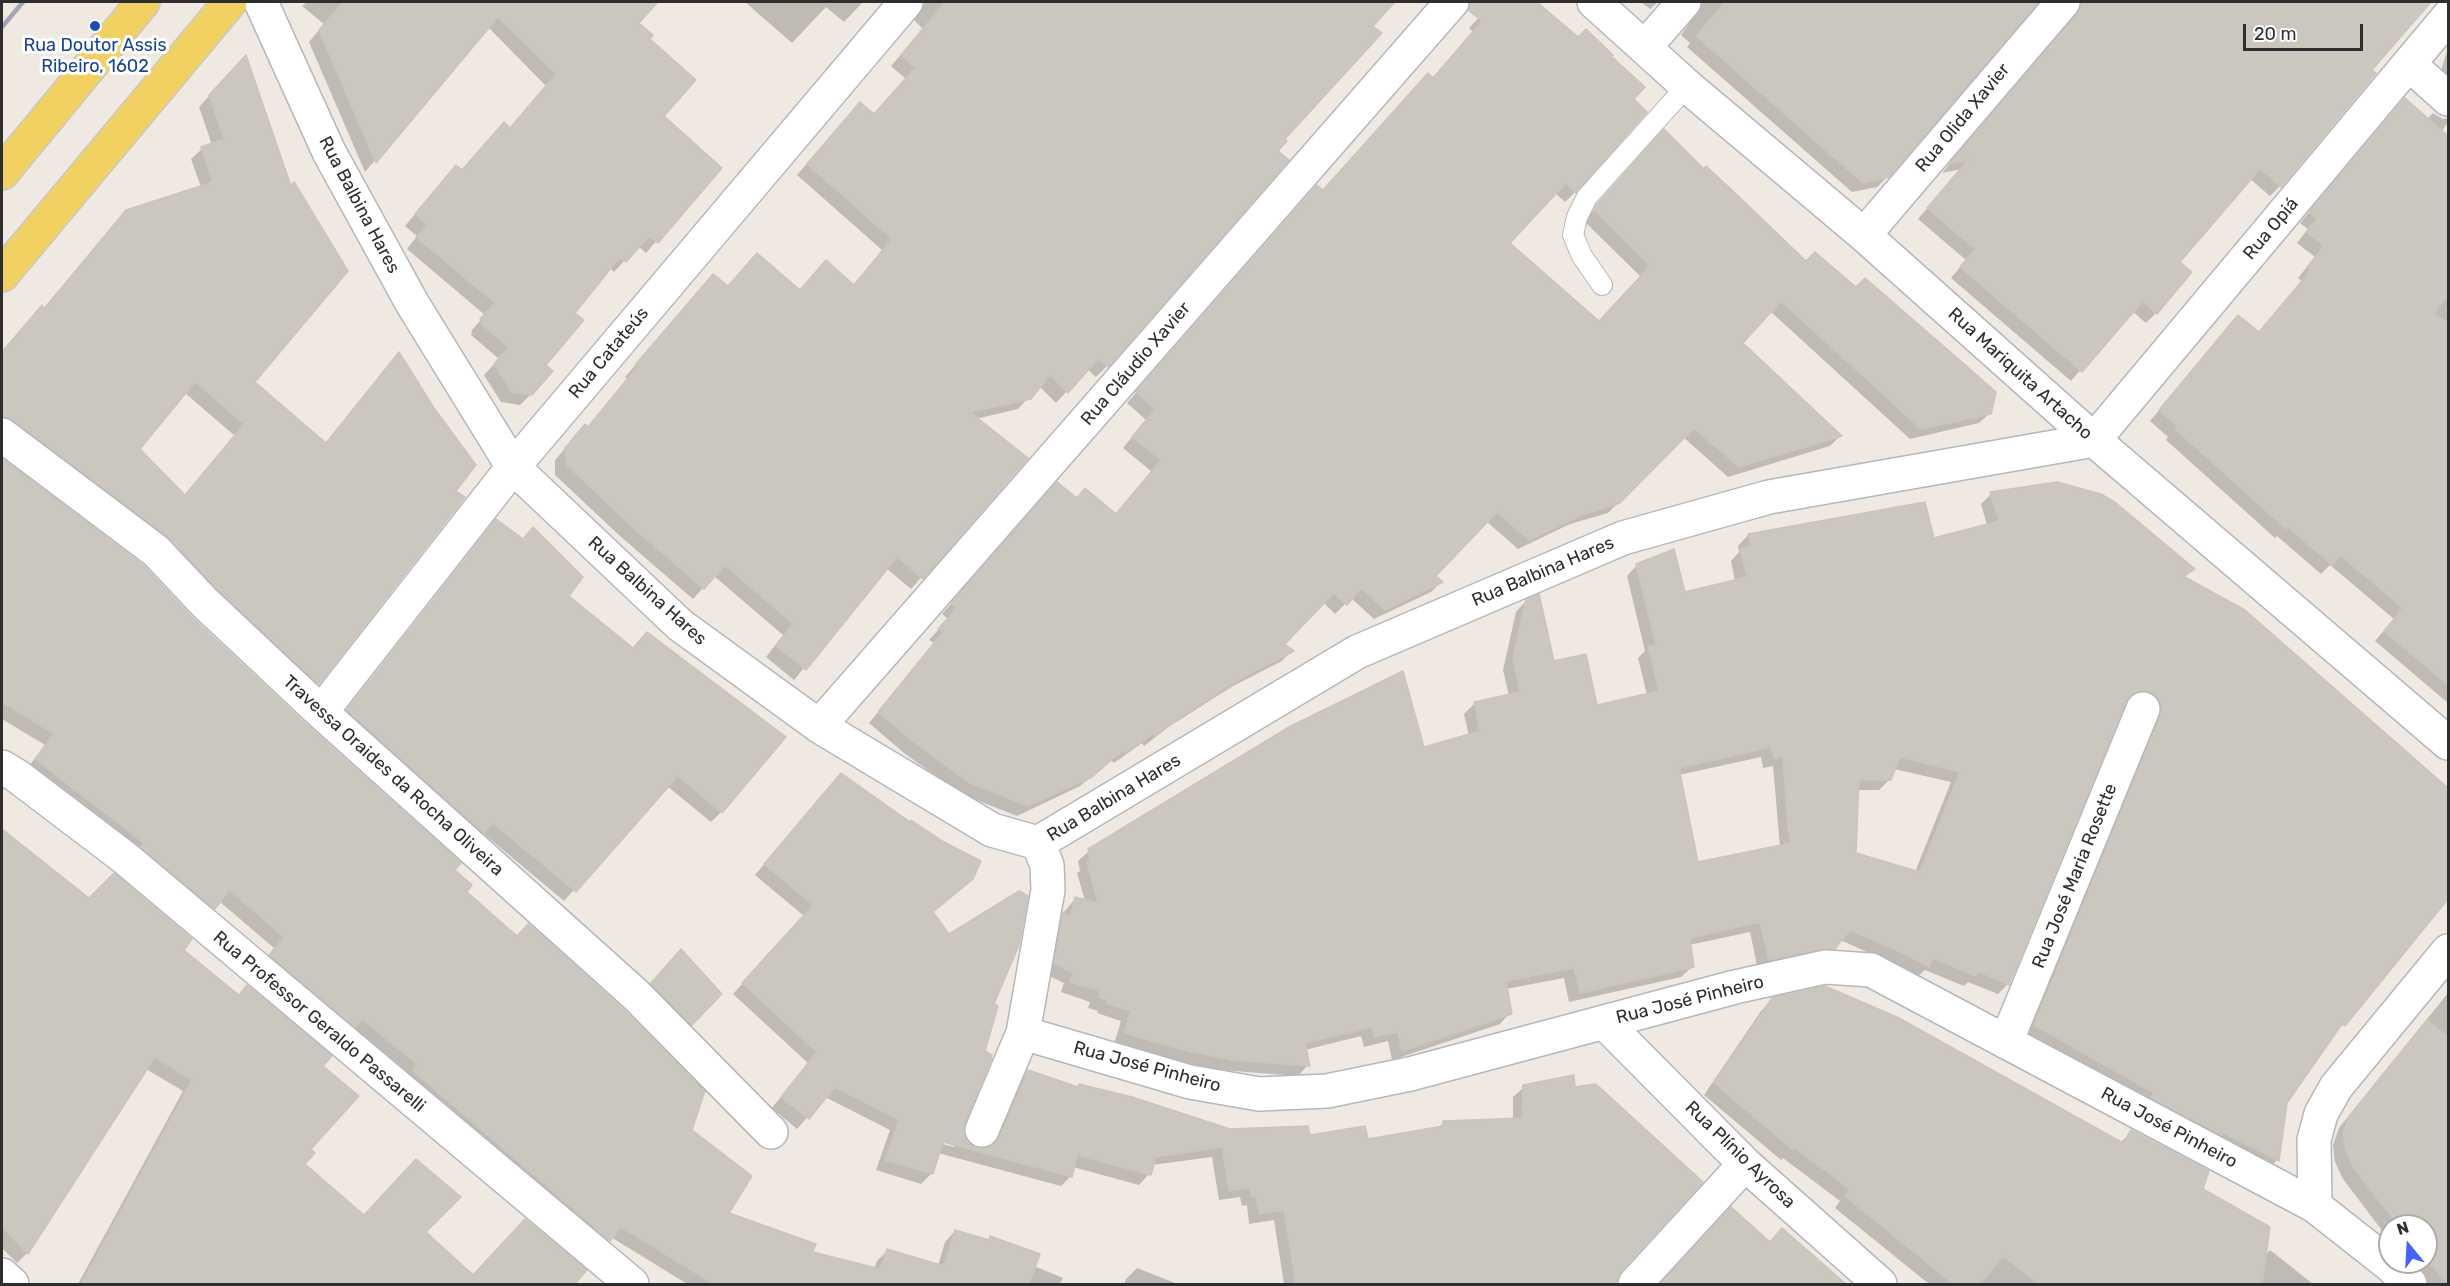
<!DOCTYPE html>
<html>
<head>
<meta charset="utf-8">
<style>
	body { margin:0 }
	#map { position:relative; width:2450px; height:1286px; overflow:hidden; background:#efe9e1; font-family:Rubik,sans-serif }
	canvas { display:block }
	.frame { position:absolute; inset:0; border:3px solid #2e2e2e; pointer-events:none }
	.north { position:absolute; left:2378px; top:1214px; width:60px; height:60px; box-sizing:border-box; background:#fff; border:2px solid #ababab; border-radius:50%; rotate:342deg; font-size:16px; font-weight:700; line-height:24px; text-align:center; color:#2e2e2e }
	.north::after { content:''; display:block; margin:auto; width:21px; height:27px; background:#4264fb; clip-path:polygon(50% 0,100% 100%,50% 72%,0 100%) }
	.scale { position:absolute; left:2243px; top:24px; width:120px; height:27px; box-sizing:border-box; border:3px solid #2e2e2e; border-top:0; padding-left:8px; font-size:18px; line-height:21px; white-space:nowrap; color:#2e2e2e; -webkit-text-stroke:4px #fff; paint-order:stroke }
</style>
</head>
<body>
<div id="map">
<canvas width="2450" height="1286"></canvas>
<div class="frame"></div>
<div class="north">N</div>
<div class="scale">20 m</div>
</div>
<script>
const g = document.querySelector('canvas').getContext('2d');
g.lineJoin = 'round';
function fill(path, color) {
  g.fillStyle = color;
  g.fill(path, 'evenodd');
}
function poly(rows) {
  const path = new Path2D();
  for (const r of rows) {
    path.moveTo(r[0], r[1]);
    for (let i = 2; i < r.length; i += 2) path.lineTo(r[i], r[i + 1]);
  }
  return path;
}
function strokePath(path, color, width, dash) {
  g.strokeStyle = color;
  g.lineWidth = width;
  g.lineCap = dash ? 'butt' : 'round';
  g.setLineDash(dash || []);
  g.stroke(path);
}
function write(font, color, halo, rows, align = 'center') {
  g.font = font + ' Rubik,sans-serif';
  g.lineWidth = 6;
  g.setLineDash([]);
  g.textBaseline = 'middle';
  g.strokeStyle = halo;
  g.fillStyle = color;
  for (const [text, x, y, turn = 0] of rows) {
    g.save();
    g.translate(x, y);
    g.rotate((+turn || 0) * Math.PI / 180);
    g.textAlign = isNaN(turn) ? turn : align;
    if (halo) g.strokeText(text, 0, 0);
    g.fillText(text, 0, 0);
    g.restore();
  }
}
const shadow = poly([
	[307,2,656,2,637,24,648,39,662,116,720,168,646,253,638,246,614,272,610,268,573,313,544,365,531,394,520,405,501,402,484,375,499,359,471,335,472,332,471,331,485,315,407,249,417,236,405,226,445,178,461,172,509,129,546,86,488,27,365,172,309,42,324,24,302,6],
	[745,2,863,2,844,22,826,7,792,43],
	[910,2,1393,2,1371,26,1282,139,1275,151,1286,161,1107,366,1096,377,1087,369,1056,403,1039,386,1018,409,976,419,1026,458,911,589,886,568,794,680,766,657,783,635,714,576,693,599,620,536,555,475,555,460,575,437,587,428,628,379,625,377,713,276,727,288,799,291,826,262,853,286,882,250,797,175,850,115,873,116,906,79,891,66,923,29,913,19],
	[1494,2,1535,2,1578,39,1632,99,1575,192,1565,202,1555,193,1508,243,1599,323,1641,277,1584,221,1654,141,1704,171,1806,263,1990,413,1979,423,1910,439,1770,311,1741,343,1840,436,1830,446,1728,477,1683,437,1608,513,1570,524,1518,549,1486,521,1434,576,1441,582,1431,592,1374,619,1351,598,1335,614,1323,602,1283,644,1291,651,1282,661,1233,686,1170,726,1144,746,1142,743,1114,763,1111,760,1080,786,1017,816,959,793,904,753,869,723,934,643,929,640,948,619,942,614,1047,494,1076,499,1115,516,1151,471,1123,448,1146,420,1127,403,1307,197,1322,192,1432,79,1473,32,1469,28],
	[1641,2,1658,2,1650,9],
	[1689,2,2037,2,1888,176,1877,187,1852,192,1687,47,1690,43,1681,35,1693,18,1692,7],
	[2068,2,2419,2,2425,6,2370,70,2374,74,2280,186,2270,196,2250,179,2178,262,2156,313,2146,323,2132,311,2071,381,1951,278,1966,260,1918,219,1961,169,1942,173,2067,26,2072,16],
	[2448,48,2448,93,2437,83],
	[235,68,253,382,325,444,399,354,454,491,463,498,307,694,2,430,2,351,41,307,42,310,116,222,201,187,191,159,202,149,212,145,199,107],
	[185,393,235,436,184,497,138,449],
	[2405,100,2427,119,2433,113,2443,119,2448,118,2448,122,2442,131,2448,137,2448,425,2436,440,2448,451,2448,703,2375,641,2394,619,2330,565,2321,574,2277,536,2275,538,2166,440,2168,437,2150,421,2238,317,2258,333,2302,281,2298,278,2315,257,2297,243,2308,229,2300,223],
	[2,460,142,566,190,617,453,870,465,892,690,1131,727,1214,811,1253,874,1269,877,1261,887,1251,938,1266,945,1242,955,1231,987,1241,990,1237,1034,1266,1063,1278,1060,1284,687,1284,611,1237,598,1250,260,966,274,948,219,901,203,919,26,770,45,745,2,719],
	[1991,494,2193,569,2184,578,2244,612,2448,789,2448,896,2333,1036,2285,1102,2277,1160,2267,1170,2024,1036,2139,702,2124,702,2008,984,1998,994,1968,982,1964,986,1925,970,1917,977,1890,962,1840,940,1823,959,1758,970,1750,932,1689,945,1692,967,1681,977,1569,1002,1564,978,1506,989,1510,1013,1500,1024,1392,1060,1388,1041,1364,1047,1361,1036,1305,1050,1308,1065,1298,1076,1221,1070,1173,1060,1114,1044,1121,1021,1097,1013,1098,1011,1088,1008,1090,1002,1061,992,1064,983,1045,974,1053,925,1075,899,1085,901,1077,873,1080,871,1078,861,1089,851,1469,736,1464,714,1475,703,1509,696,1503,670,1516,612,1526,601,1552,663,1596,707,1647,695,1638,658,1645,651,1627,576,1637,565,1684,594,1735,581,1731,561,1739,552,1738,546,1748,535,1933,540,1987,525,1981,504],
	[1761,757,1763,768,1773,766,1780,847,1697,864,1679,775],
	[1894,769,1951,782,1915,872,1855,854,1857,790,1879,790,1889,780],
	[496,521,522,540,533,529,567,596,721,812,711,822,667,786,564,901,483,833,473,843,337,721],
	[831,786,960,889,932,913,992,1005,962,1132,965,1142,974,1148,990,1148,1018,1083,1028,1072,1076,1088,1079,1085,1230,1130,1367,1140,1437,1129,1443,1123,1513,1120,1513,1097,1524,1087,1620,1271,1615,1284,1498,1284,1580,1198,1555,1171,1417,1284,1284,1284,1274,1220,1249,1224,1247,1205,1242,1206,1240,1197,1219,1200,1212,1157,1152,1165,1149,1174,1139,1185,1073,1167,1071,1176,1061,1186,938,1153,932,1173,921,1184,876,1170,890,1130,825,1097,797,1129,772,1108,808,1063,733,994,804,916,755,875],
	[936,1139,954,1144,954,1147,935,1142],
	[2,830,89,900,182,950,238,996,247,987,321,1067,309,1149,303,1164,364,1217,424,1232,473,1277,478,1272,511,1284,78,1284,183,1091,146,1069,27,1253,17,1263,2,1248],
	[676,956,720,994,686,1030,646,989],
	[2448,993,2448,1284,2427,1284,2407,1262,2426,1262,2426,1226,2390,1226,2390,1241,2343,1179,2335,1162,2333,1145,2339,1128],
	[1773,999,2120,1143,2132,1131,2201,1190,2265,1255,2270,1250,2313,1284,1929,1284,1835,1208,1840,1201,1783,1158,1781,1160,1704,1095,1761,1011],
	[1721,1219,1769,1243,1782,1230,1844,1284,1661,1284],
	[1137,1268,1178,1284,1124,1284,1126,1279]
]);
const building = poly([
	[343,2,658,2,639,23,653,35,650,39,696,80,664,116,722,168,658,243,649,236,626,262,620,257,575,313,584,320,546,365,553,371,532,395,512,392,494,364,508,347,480,323,482,321,480,319,495,303,416,237,427,225,415,214,456,165,462,170,504,122,510,128,556,74,498,17,376,163,319,30,343,2],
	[945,2,1395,2,1373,26,1382,33,1285,139,1287,141,1278,151,1289,160,1108,367,1098,359,1068,393,1050,375,1031,399,970,412,1028,458,923,579,897,557,806,670,776,646,793,624,725,565,704,589,631,526,566,464,565,448,585,424,588,427,637,367,635,365,713,274,728,286,757,253,800,290,826,260,854,285,892,239,807,164,860,102,874,114,915,68,901,55,945,2],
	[1470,2,1537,2,1578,37,1586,29,1613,55,1611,56,1645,87,1634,99,1647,112,1576,193,1566,183,1510,243,1599,321,1650,266,1594,210,1597,204,1664,129,1704,169,1706,166,1733,191,1806,261,1815,252,1856,287,1865,278,1947,349,1996,392,1991,414,1921,429,1781,301,1743,343,1842,436,1739,467,1694,428,1620,503,1582,515,1529,540,1497,512,1436,576,1443,582,1385,610,1361,588,1347,605,1334,593,1285,644,1294,651,1245,676,1182,716,1155,736,1153,734,1125,753,1122,751,1092,777,1028,806,970,783,915,743,878,712,943,632,938,629,957,608,951,603,1057,482,1077,498,1085,488,1116,514,1161,460,1132,437,1155,409,1136,392,1317,185,1323,190,1428,73,1433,78,1482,21,1468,10,1470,2],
	[1725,2,2039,2,1889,177,1863,183,1696,36,1725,2],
	[2081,2,2431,2,2372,70,2376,73,2281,187,2260,169,2180,262,2192,272,2157,314,2143,301,2082,372,1960,267,1975,249,1927,208,1968,160,1949,164,2077,14,2081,2],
	[246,55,291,186,294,182,348,271,255,382,326,443,399,352,434,408,476,465,456,491,465,497,319,684,217,589,167,536,13,420,2,417,2,352,42,305,44,309,126,210,213,182,201,147,224,139,209,95,246,55],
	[195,382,244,424,185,495,140,449,195,382],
	[2405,98,2448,136,2448,296,2433,314,2448,323,2448,685,2384,631,2403,608,2340,555,2332,565,2288,527,2286,529,2175,429,2177,426,2159,410,2238,315,2259,332,2311,270,2307,267,2324,246,2306,232,2317,219,2309,212,2405,98],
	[2,458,143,565,191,616,308,726,461,863,455,870,472,885,467,892,517,936,528,924,538,932,623,1009,705,1091,692,1130,752,1176,729,1213,816,1244,813,1252,880,1269,887,1249,944,1266,955,1230,989,1240,990,1236,1040,1254,1029,1284,714,1284,621,1227,610,1241,412,1070,417,1064,362,1019,355,1027,270,955,284,937,229,890,215,909,141,847,144,843,35,759,54,734,2,702,2,458],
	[2057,482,2101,494,2116,503,2195,569,2183,576,2245,610,2448,788,2448,899,2345,1026,2342,1024,2287,1103,2279,1161,2222,1132,2221,1135,2151,1098,2154,1093,2034,1025,2160,716,2162,707,2158,698,2150,692,2140,691,2132,694,2126,702,2009,985,1978,971,1976,976,1933,958,1929,967,1901,952,1850,930,1835,949,1821,949,1769,960,1760,922,1690,938,1694,967,1580,993,1574,968,1506,981,1512,1014,1402,1051,1398,1032,1374,1037,1372,1027,1305,1043,1310,1066,1232,1060,1184,1050,1124,1033,1131,1011,1106,1003,1107,1000,1098,997,1100,991,1070,982,1073,973,1054,963,1063,913,1070,917,1075,897,1098,903,1087,862,1090,861,1088,849,1289,727,1403,671,1424,747,1480,731,1474,702,1520,692,1513,658,1526,600,1539,594,1554,661,1586,654,1597,705,1659,691,1648,646,1656,645,1636,564,1674,549,1685,592,1747,577,1740,549,1751,547,1748,534,1925,502,1934,538,1999,521,1990,492,2057,482],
	[1771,747,1774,758,1783,756,1788,828,1791,843,1698,862,1679,768,1771,747],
	[1900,757,1960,772,1920,872,1856,853,1859,780,1891,780,1900,757],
	[496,519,523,539,533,527,583,577,569,596,633,648,647,632,786,737,722,813,678,776,576,892,493,823,484,833,347,710,496,519],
	[841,773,910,822,911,820,944,842,981,861,973,879,933,912,949,934,1019,891,1028,896,1019,945,994,1004,998,1006,985,1051,992,1055,991,1060,965,1123,963,1132,967,1141,974,1147,985,1148,993,1145,999,1138,1028,1070,1078,1087,1079,1084,1132,1097,1230,1129,1308,1126,1310,1135,1365,1126,1368,1139,1443,1126,1443,1121,1522,1118,1523,1085,1574,1075,1575,1087,1596,1084,1703,1182,1621,1271,1617,1284,1296,1284,1284,1210,1259,1214,1256,1196,1252,1197,1250,1187,1229,1191,1222,1147,1156,1157,1151,1175,1077,1155,1072,1177,943,1142,933,1174,885,1160,899,1120,835,1087,809,1119,781,1097,817,1052,742,983,813,905,764,864,841,773],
	[2,829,89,898,114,873,192,939,184,950,213,974,239,995,247,985,332,1056,323,1066,359,1096,311,1149,315,1153,305,1164,364,1215,416,1159,461,1197,426,1232,473,1275,525,1219,587,1270,575,1284,81,1284,192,1080,155,1057,28,1254,2,1227,2,829],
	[681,949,722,994,692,1025,651,983,681,949],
	[1825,986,1899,1018,2123,1143,2131,1130,2209,1171,2203,1189,2270,1227,2262,1284,2039,1284,2003,1256,1980,1284,1953,1284,1845,1196,1850,1189,1795,1148,1793,1150,1714,1083,1772,998,1825,986],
	[2427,1020,2448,1037,2448,1284,2426,1259,2426,1226,2399,1226,2353,1167,2346,1150,2343,1133,2350,1115,2427,1020],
	[1731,1207,1770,1242,1782,1228,1846,1284,1660,1284,1731,1207]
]);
const service = poly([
	[1602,285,1582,256,1573,235,1577,217,1587,197,1687,86]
]);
const minor = poly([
	[261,2,329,152,412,303,513,467,680,625,819,726,992,830,1038,843,1357,652,1623,538,1769,497,2094,440],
	[1594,2,1687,86,1864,235,2094,440,2448,743],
	[1645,47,1684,2],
	[2409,64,2448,99],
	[1864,235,2063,2],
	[2,435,156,551,204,602,321,712,636,995,771,1132],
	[2094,440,2448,17],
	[321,712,513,467,906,2],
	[819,726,1452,2],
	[2,767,17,776,125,858,632,1284],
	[1604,1022,1745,1164,1880,1284],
	[1023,1033,1190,1082,1259,1094,1327,1091,1410,1074,1735,987,1825,967,1871,970,2315,1206,2390,1265,2410,1284],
	[2006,1042,2143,709],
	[982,1130,1023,1033,1048,890,1047,865,1038,843],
	[2315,1206,2314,1140,2321,1114,2336,1087,2448,951],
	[2,1275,12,1284],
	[1635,1284,1745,1164]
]);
const primary = poly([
	[2,173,143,2],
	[2,275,230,2]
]);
const rail = poly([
	[2,27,23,2]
]);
const markers = [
	[95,26,6,"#1a4fb4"]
];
const transitNames = [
	["Rua Doutor Assis",95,46],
	["Ribeiro, 1602",95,67]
];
const streetNames = [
	["Rua Olida Xavier",1963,118,-50],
	["Rua Balbina Hares",359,205,62],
	["Rua Opiá",2271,229,-50],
	["Rua Catateús",609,353,-50],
	["Rua Cláudio Xavier",1136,364,-49],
	["Rua Mariquita Artacho",2020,374,42],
	["Rua Balbina Hares",1543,572,-23],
	["Rua Balbina Hares",647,591,42],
	["Travessa Oraides da Rocha Oliveira",393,776,42],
	["Rua Balbina Hares",1114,798,-31],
	["Rua José Maria Rosette",2075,876,-68],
	["Rua José Pinheiro",1690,1000,-14],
	["Rua Professor Geraldo Passarelli",319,1022,40],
	["Rua José Pinheiro",1147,1067,15],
	["Rua José Pinheiro",2169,1128,28],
	["Rua Plínio Ayrosa",1740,1155,44]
];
fill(shadow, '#0003');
fill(building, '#cbc7bf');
strokePath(building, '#cbc5ba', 1.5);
strokePath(service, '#b4b7c1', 22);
strokePath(minor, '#b4b7c1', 36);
strokePath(primary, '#c9c9c9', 36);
strokePath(service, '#fff', 20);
strokePath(minor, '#fff', 33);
strokePath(primary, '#f2d163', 33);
strokePath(rail, '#a3a6b8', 4.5);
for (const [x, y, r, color] of markers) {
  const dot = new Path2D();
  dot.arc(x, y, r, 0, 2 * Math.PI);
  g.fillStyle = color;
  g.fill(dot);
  strokePath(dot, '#fff', 2);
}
write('18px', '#164399', '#fff', transitNames);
write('18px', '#2e2e2e', '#fff', streetNames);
</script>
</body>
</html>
